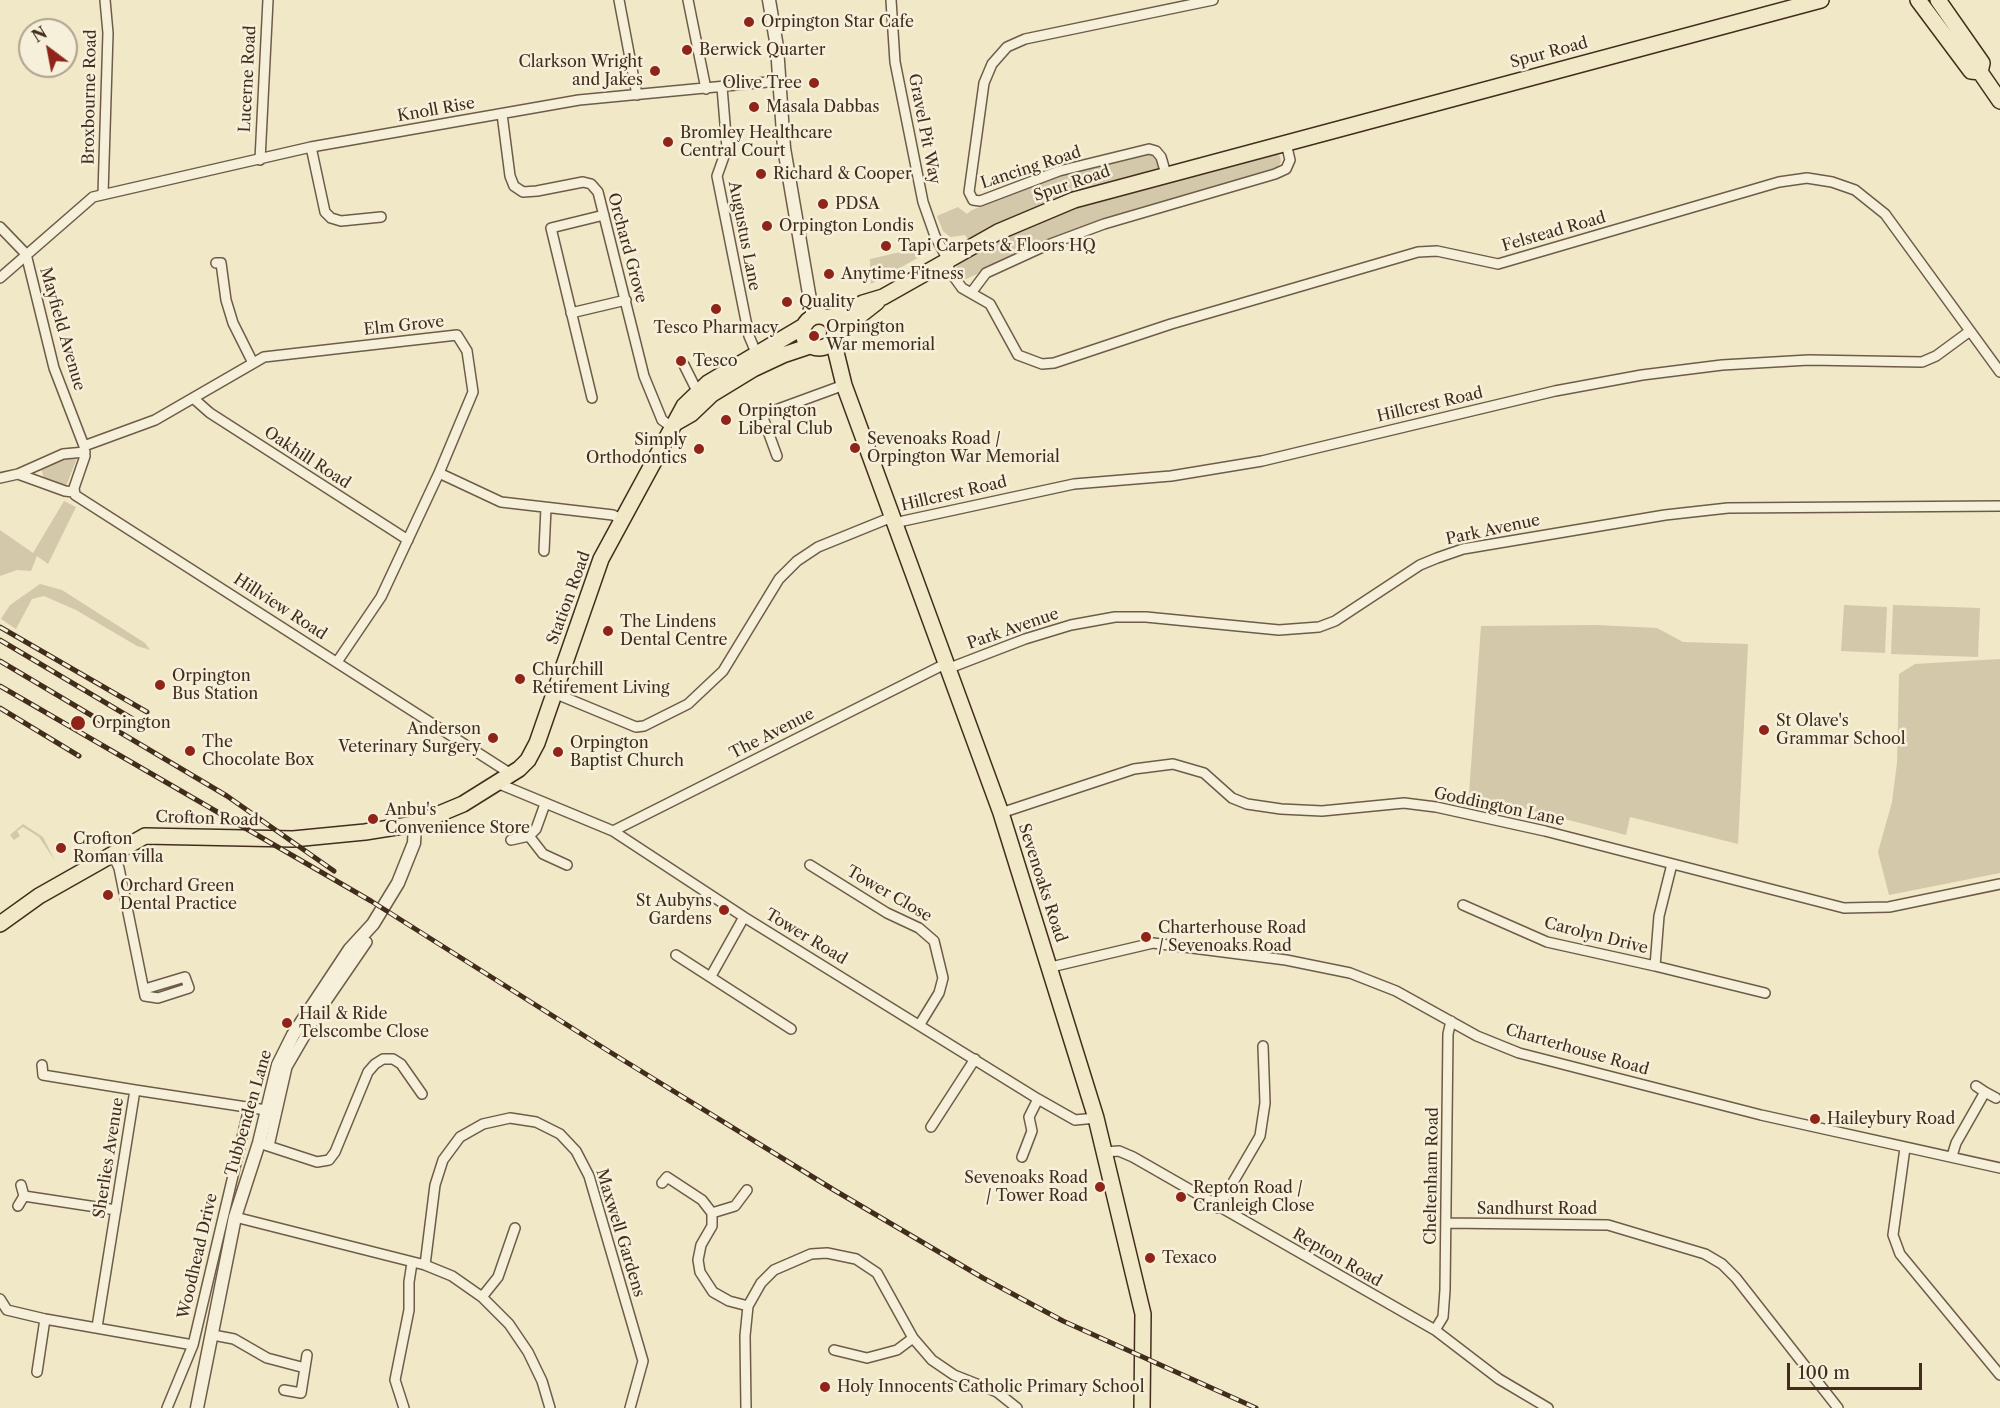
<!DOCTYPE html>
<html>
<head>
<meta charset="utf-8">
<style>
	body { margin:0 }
	#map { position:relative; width:2000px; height:1408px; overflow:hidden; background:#f1e8c7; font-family:"Libre Caslon Text",serif }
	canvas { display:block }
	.north { position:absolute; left:18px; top:18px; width:60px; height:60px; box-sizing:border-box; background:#f6f0db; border:2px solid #aea28f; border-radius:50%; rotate:328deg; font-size:16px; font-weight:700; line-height:24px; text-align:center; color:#422d1d }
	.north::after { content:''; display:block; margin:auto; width:21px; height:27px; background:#8f2418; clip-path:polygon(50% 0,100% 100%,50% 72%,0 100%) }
	.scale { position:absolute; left:1787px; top:1363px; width:135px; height:27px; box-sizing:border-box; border:3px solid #422d1d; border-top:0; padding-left:8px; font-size:18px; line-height:21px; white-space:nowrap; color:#422d1d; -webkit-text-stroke:4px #f6f0db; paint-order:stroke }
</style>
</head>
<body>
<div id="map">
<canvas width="2000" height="1408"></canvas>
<div class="north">N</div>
<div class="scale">100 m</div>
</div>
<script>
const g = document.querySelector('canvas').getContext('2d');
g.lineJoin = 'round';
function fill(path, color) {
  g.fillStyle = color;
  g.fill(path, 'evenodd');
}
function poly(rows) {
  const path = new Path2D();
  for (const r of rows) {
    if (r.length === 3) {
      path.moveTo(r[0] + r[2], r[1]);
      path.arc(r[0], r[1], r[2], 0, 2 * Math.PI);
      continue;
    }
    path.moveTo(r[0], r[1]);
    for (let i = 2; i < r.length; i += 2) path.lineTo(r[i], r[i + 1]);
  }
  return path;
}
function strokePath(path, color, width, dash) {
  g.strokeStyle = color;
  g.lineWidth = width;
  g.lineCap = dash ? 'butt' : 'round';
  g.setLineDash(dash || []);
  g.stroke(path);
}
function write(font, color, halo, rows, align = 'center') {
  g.font = font + ' "Libre Caslon Text",serif';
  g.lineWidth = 5;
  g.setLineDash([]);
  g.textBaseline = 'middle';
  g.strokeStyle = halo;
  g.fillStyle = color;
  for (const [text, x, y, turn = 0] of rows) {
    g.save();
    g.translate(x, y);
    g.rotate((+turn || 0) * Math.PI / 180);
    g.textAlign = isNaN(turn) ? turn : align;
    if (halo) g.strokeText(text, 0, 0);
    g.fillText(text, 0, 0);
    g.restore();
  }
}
const green = poly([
	[1271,152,1280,156,1281,162,1277,169,1083,227,966,279,961,276,956,265,958,259,1033,222,1075,206],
	[1147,154,1154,155,1159,170,969,240,965,235,950,237,943,231,937,216,958,207,967,214,972,210,1067,174],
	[922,247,923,255,871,284,870,259],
	[70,455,75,456,76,461,66,486,44,478,41,469],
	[64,501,76,507,48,564,37,556,31,571,17,570,0,576,0,530,33,553],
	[40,584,62,590,145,643,150,650,137,646,76,610,44,596,32,599,16,629,1,619,10,605],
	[1844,605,1887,607,1885,653,1841,651],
	[1893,605,1980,608,1978,657,1891,654],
	[1597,625,1657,628,1683,642,1748,644,1738,844,1630,817,1626,835,1469,794,1481,626],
	[2000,659,2000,873,1889,895,1878,852,1892,802,1897,763,1899,674,1915,664],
	[23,824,43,837,55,861,39,837,23,827,17,831,20,836,14,840,10,835]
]);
const minor = poly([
	[619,0,637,95],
	[688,0,706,89],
	[891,0,895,62,923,202,935,236,948,260,949,270,962,288,990,304,1018,355,1042,364,1054,363,1171,324,1418,252,1437,251,1498,264,1779,182,1807,178,1832,182,1855,190,1885,214,2000,372],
	[722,87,727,148,717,176,749,336,757,355],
	[502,114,510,176,514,186,523,192,537,191,583,182,591,184,598,192,644,376,662,420,673,428],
	[311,147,325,212,331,218,341,221,381,217],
	[260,160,268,0],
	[1166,174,1161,157,1156,151,1149,149,1059,171,980,201,973,200,969,192,984,83,992,64,1007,47,1025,39,1213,0],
	[103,194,108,33,105,0],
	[0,227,26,254,54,368,84,446,85,456,74,488,75,495,511,774],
	[216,263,221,263,226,300,233,323,253,363],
	[0,278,93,197,311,147,579,100,778,81],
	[971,293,986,273,1045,246,1104,224,1275,174,1286,169,1290,160,1286,143],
	[571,313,626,300],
	[684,365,699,395],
	[193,398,210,413,408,540],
	[592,398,551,228,604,215],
	[84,446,155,420,264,357,457,335,467,351,473,392,439,473,381,597,337,662],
	[777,456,762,415,844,385],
	[439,473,501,502,613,515,621,519],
	[18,474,65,491,73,492],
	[0,478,18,474,63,454,85,452],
	[894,523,1074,484,1171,476,1262,461,1555,391,1642,375,1722,365,1809,360,1922,362,1936,356,1970,331],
	[544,551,546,508],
	[947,669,1025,639,1071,625,1115,617,1146,617,1279,630,1319,627,1335,621,1420,565,1437,558,1463,549,1665,515,1728,508,2000,506],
	[554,693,636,727,644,726,688,704,723,671,779,579,797,561,818,547,892,517],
	[497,783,613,831,744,917,1038,1099,1075,1120,1096,1118],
	[1001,813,1134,769,1173,764,1204,773,1232,798,1247,804,1281,809,1322,811,1404,803,1436,807,1545,831,1844,908,1889,907,2000,884],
	[613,831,945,664],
	[529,836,543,854,567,865],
	[511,840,529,836,536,829,545,804],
	[112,853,119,868,145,996,158,998,189,988,185,977,145,989],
	[1672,864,1659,916,1655,966,1765,993],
	[810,865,887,913,919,928,934,941,943,978,939,993,920,1024],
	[1463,905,1547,942,1655,966],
	[676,955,791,1029],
	[1051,967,1153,943,1286,960,1350,973,1396,991,1477,1036,1519,1053,1761,1115,2000,1168],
	[711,976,744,917],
	[319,1012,367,942],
	[42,1065,43,1075,135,1090],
	[1985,1092,1996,1098],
	[931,1127,975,1059],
	[259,1143,317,1162,329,1160,335,1152,368,1072,375,1064,383,1059,393,1059,401,1064,422,1094],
	[269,1146,287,1067,319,1012,311,1006],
	[1905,1148,1893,1235,1900,1254,2000,1375],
	[1104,1152,1119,1151,1133,1157,1435,1330,1499,1379,1548,1408],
	[1952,1156,1956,1143,1985,1092,1976,1086],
	[1022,1157,1032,1131,1029,1117,1038,1099],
	[662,1183,667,1177,702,1200,712,1213,712,1226,701,1245,698,1260,700,1272,713,1292,729,1301,748,1306],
	[24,1196,116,1210],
	[18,1206,24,1196,21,1185],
	[1218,1208,1260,1136,1265,1103,1263,1046],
	[712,1213,735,1206,747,1190],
	[235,1217,425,1265,452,1276,482,1297,509,1324,528,1352,542,1381,550,1408],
	[1447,1223,1608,1225,1705,1254,1722,1264,1736,1278,1838,1408],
	[425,1265,435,1185,443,1160,460,1137,483,1124,510,1118,536,1122,560,1134,576,1151,589,1176,643,1361,630,1408],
	[482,1297,498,1277,515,1228],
	[0,1299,7,1310,45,1319,193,1345],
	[97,1327,135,1090,266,1110],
	[1435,1330,1443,1317,1445,1290,1448,1034,1451,1021],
	[213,1335,234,1339,267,1358,305,1368],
	[834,1350,867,1358,897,1350,913,1338],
	[37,1372,45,1319],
	[284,1390,301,1393,307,1355],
	[167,1408,193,1345,249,1108],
	[404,1408,395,1380,409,1310,409,1282,412,1263],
	[746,1408,745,1336,748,1306,761,1283,774,1270,811,1254,827,1253,856,1259,877,1273,913,1338,932,1360,954,1375,997,1392,1017,1408]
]);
const tertiary = poly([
	[769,0,777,47,784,148,813,317],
	[197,1408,235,1217,259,1143,278,1065,293,1035,350,949,373,924,398,883,414,843,415,824]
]);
const primary = poly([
	[1918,0,1971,71,1980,72],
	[1938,0,1982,63,1980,72],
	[1980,72,2000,101],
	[819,332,16],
	[827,318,843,314,863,303,883,297,998,232,1074,200,1821,0],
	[835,335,877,302],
	[833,340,844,385,1001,813,1096,1118,1143,1314,1142,1408],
	[677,422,691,414,712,394,753,369,783,355,810,346],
	[0,924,39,896,145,836,293,839,365,832,415,824,463,804,519,769,528,760,537,743,601,559,684,406,708,383,804,326]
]);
const rail = poly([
	[0,627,147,712],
	[0,640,138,722],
	[0,661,227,796,334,871],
	[0,686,371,901,610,1052,834,1190,983,1278,1063,1321,1256,1408],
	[0,708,79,756]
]);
const markers = [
	[749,22,6,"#8f2418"],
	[687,50,6,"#8f2418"],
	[655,71,6,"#8f2418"],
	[814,83,6,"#8f2418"],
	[754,107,6,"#8f2418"],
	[668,142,6,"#8f2418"],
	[761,174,6,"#8f2418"],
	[823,204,6,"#8f2418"],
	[767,226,6,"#8f2418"],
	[886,246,6,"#8f2418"],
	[829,274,6,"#8f2418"],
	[787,302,6,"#8f2418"],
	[716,309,6,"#8f2418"],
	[814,336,6,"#8f2418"],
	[681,361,6,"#8f2418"],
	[726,420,6,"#8f2418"],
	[855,448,6,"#8f2418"],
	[699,449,6,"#8f2418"],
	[608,631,6,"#8f2418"],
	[520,679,6,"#8f2418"],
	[160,685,6,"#8f2418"],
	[78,723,8,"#8f2418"],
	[1764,730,6,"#8f2418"],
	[493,738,6,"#8f2418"],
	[190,751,6,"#8f2418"],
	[558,752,6,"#8f2418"],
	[373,819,6,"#8f2418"],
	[61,848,6,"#8f2418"],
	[108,895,6,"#8f2418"],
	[724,910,6,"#8f2418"],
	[1146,937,6,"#8f2418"],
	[287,1023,6,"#8f2418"],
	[1815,1119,6,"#8f2418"],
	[1100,1187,6,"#8f2418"],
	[1181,1197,6,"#8f2418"],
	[1150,1258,6,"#8f2418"],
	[825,1387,6,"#8f2418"]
];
const poiNames = [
	["Orpington Star Cafe",761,22],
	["Berwick Quarter",699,50],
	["Clarkson Wright",643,62,"right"],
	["and Jakes",643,80,"right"],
	["Olive Tree",802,83,"right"],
	["Masala Dabbas",766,107],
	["Bromley Healthcare",680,133],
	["Central Court",680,151],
	["Richard & Cooper",773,174],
	["PDSA",835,204],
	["Orpington Londis",779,226],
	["Tapi Carpets & Floors HQ",898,246],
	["Anytime Fitness",841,274],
	["Quality",799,302],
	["Orpington",826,327],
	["War memorial",826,345],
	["Tesco Pharmacy",716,328,"center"],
	["Tesco",693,361],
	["Orpington",738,411],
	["Liberal Club",738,429],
	["Sevenoaks Road /",867,439],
	["Orpington War Memorial",867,457],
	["Simply",687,440,"right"],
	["Orthodontics",687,458,"right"],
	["The Lindens",620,622],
	["Dental Centre",620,640],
	["Churchill",532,670],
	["Retirement Living",532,688],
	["Orpington",172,676],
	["Bus Station",172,694],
	["St Olave's",1776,721],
	["Grammar School",1776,739],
	["Orpington",92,723],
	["Anderson",481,729,"right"],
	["Veterinary Surgery",481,747,"right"],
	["The",202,742],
	["Chocolate Box",202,760],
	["Orpington",570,743],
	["Baptist Church",570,761],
	["Anbu's",385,810],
	["Convenience Store",385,828],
	["Crofton",73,839],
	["Roman villa",73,857],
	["Orchard Green",120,886],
	["Dental Practice",120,904],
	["St Aubyns",712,901,"right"],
	["Gardens",712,919,"right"],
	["Charterhouse Road",1158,928],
	["/ Sevenoaks Road",1158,946],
	["Hail & Ride",299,1014],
	["Telscombe Close",299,1032],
	["Haileybury Road",1827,1119],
	["Sevenoaks Road",1088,1178,"right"],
	["/ Tower Road",1088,1196,"right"],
	["Repton Road /",1193,1188],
	["Cranleigh Close",1193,1206],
	["Texaco",1162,1258],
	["Holy Innocents Catholic Primary School",837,1387]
];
const streetNames = [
	["Spur Road",1549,53,-15],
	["Lucerne Road",248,79,-87],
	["Broxbourne Road",90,97,-89],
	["Knoll Rise",436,110,-10],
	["Gravel Pit Way",924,129,79],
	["Lancing Road",1031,168,-18],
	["Spur Road",1072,184,-19],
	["Felstead Road",1554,232,-16],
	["Augustus Lane",744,236,79],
	["Orchard Grove",627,248,75],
	["Elm Grove",404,326,-6],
	["Mayfield Avenue",62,329,74],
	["Hillcrest Road",1430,405,-13],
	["Oakhill Road",307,458,33],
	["Hillcrest Road",954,494,-13],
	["Park Avenue",1493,530,-12],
	["Station Road",569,598,-70],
	["Hillview Road",280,607,33],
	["Park Avenue",1013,629,-19],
	["The Avenue",772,734,-27],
	["Goddington Lane",1499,807,12],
	["Crofton Road",207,819,2],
	["Sevenoaks Road",1042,883,72],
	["Tower Close",889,894,30],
	["Carolyn Drive",1596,936,14],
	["Tower Road",806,937,31],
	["Charterhouse Road",1577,1050,16],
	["Tubbenden Lane",249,1113,-74],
	["Sherlies Avenue",109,1158,-81],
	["Cheltenham Road",1432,1176,-89],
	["Sandhurst Road",1537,1209],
	["Maxwell Gardens",620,1233,73],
	["Woodhead Drive",198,1256,-77],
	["Repton Road",1337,1258,30]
];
fill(green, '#d3c8aa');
strokePath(minor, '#6e5c48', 12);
strokePath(tertiary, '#6e5c48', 15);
strokePath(primary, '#422d1d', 18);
strokePath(minor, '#f6f0db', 9);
strokePath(tertiary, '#f6f0db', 12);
strokePath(primary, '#f1e8c7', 15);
strokePath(rail, '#422d1d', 5);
strokePath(rail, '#f6f0db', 3, [9]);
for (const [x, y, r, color] of markers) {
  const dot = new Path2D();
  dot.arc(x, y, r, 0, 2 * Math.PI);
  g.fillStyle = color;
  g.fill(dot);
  strokePath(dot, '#f6f0db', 2);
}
write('16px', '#422d1d', '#f6f0db', poiNames, 'left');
write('16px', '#422d1d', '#f6f0db', streetNames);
</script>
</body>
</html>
